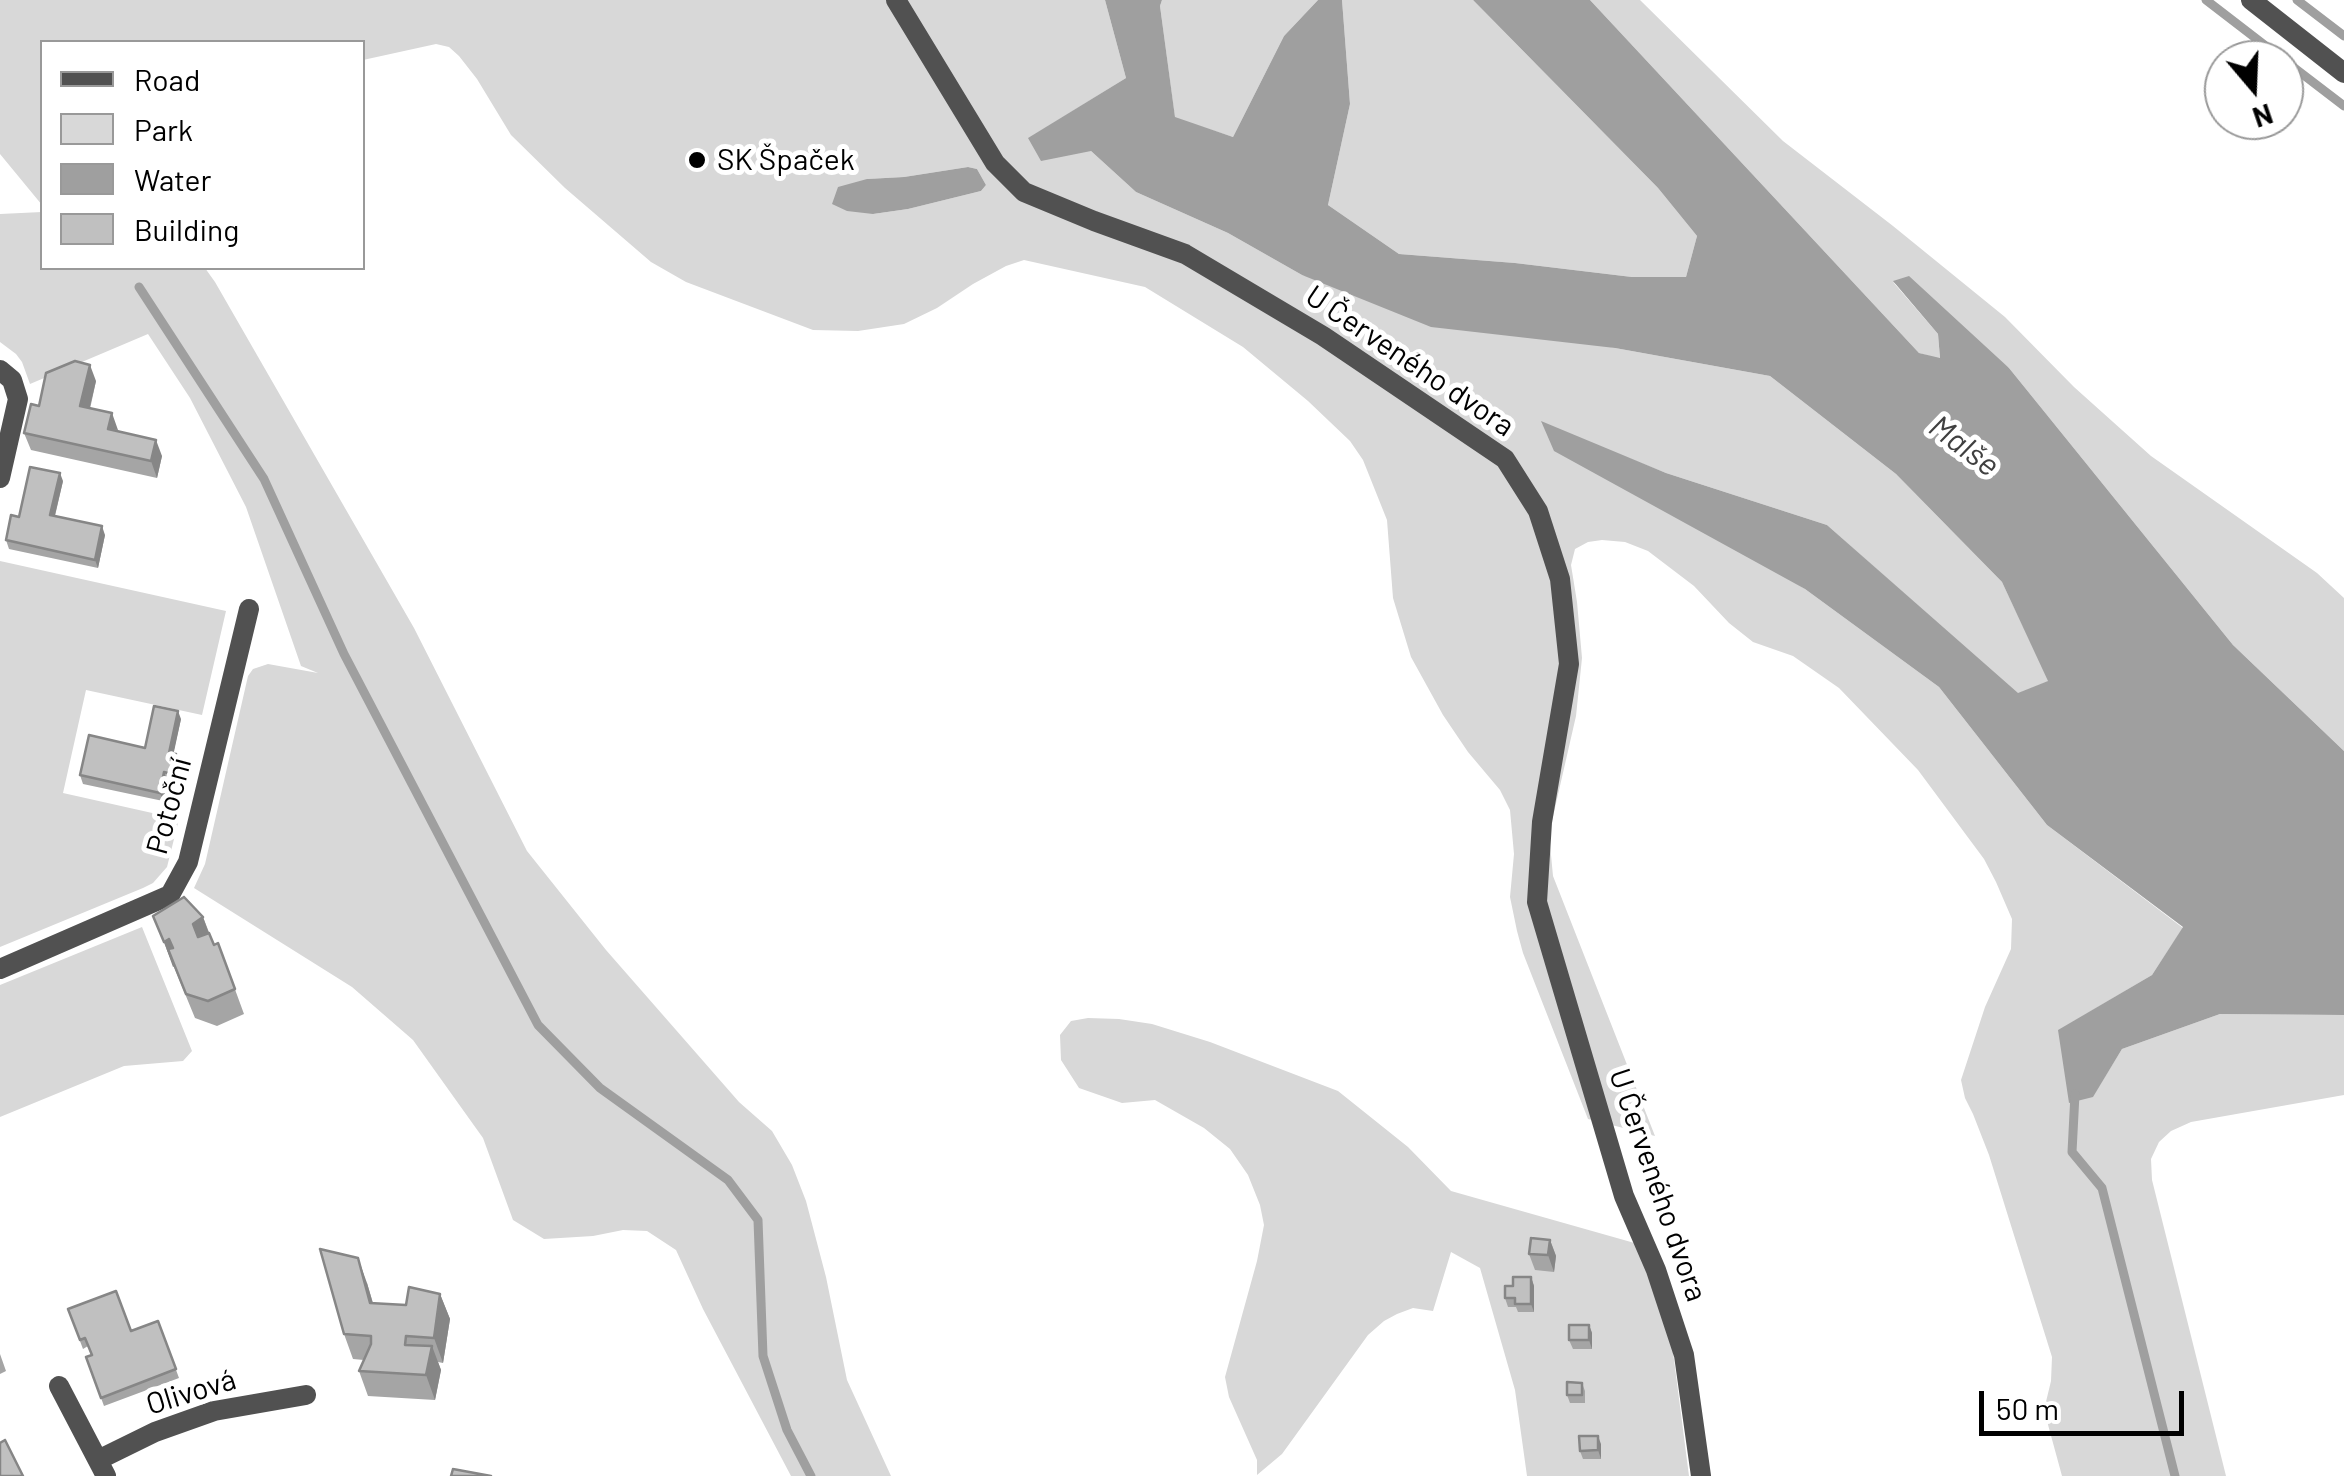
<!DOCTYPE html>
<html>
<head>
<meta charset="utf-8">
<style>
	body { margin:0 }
	#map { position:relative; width:2344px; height:1476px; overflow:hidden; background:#fff; font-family:Barlow,sans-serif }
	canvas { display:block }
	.legend { position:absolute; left:40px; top:40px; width:325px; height:230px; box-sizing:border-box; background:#fff; border:2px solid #999; margin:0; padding:12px 18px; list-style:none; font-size:30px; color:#000 }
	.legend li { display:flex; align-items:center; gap:20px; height:50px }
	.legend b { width:50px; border:2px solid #999 }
	.north { position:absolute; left:2204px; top:40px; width:100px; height:100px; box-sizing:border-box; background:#fff; border:2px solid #999; border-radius:50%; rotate:161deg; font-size:28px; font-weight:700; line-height:40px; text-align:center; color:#000 }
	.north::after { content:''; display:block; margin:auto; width:35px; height:45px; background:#000; clip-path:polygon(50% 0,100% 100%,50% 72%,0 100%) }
	.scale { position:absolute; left:1979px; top:1391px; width:205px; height:45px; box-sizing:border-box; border:5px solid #000; border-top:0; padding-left:12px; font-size:30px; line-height:35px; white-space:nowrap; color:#000; -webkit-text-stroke:8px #fff; paint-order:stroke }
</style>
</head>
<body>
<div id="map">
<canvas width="2344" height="1476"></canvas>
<ul class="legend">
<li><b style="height:12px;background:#515151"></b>Road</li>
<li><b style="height:28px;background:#d8d8d8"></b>Park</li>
<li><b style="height:28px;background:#9f9f9f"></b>Water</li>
<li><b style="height:28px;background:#c0c0c0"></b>Building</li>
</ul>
<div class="north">N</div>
<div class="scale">50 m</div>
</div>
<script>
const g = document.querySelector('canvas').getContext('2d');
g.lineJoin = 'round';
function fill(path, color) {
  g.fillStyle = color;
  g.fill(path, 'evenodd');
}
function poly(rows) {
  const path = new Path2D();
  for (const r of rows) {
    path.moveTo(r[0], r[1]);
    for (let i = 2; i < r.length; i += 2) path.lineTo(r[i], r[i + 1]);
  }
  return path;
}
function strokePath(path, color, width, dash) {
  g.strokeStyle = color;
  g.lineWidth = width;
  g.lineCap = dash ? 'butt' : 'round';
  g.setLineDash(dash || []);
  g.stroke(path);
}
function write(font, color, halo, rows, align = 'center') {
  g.font = font + ' Barlow,sans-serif';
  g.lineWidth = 10;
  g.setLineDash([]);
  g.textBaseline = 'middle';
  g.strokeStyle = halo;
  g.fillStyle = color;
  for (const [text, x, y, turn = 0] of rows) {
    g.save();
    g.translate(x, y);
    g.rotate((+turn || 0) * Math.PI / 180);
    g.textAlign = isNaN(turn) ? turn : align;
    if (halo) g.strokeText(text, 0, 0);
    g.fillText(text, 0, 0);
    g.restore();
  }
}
const green = poly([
	[0,0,1105,0,1126,78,1029,138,1091,151,1136,192,1228,233,1302,275,1615,348,1770,376,1896,474,2002,582,2049,681,2017,694,1827,525,1666,473,1541,423,1805,589,1939,687,2047,825,2183,928,2152,975,2059,1030,2093,1096,2122,1049,2220,1014,2344,1015,2344,1095,2191,1122,2171,1131,2159,1142,2151,1159,2152,1180,2226,1476,2062,1476,2044,1410,2051,1381,2052,1357,1989,1155,1973,1114,1965,1098,1961,1080,1985,1007,2011,949,2012,919,1996,882,1984,859,1918,770,1839,688,1793,656,1753,642,1729,623,1694,586,1648,551,1625,542,1602,540,1588,542,1575,549,1571,565,1577,602,1582,658,1576,716,1549,834,1553,876,1655,1136,1588,1119,1523,953,1517,931,1510,897,1514,854,1510,810,1500,790,1468,752,1443,715,1411,657,1393,598,1387,520,1363,460,1350,441,1308,401,1243,347,1145,287,1024,260,1006,266,973,284,937,308,904,324,858,331,813,330,686,282,651,262,565,188,511,135,477,79,459,56,449,47,436,44,363,60,362,42,42,42,42,205,0,154],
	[968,167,977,169,986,185,981,191,908,209,873,214,867,179,904,177],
	[1162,0,1318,0,1284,36,1233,137,1175,118,1160,6],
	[1342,0,1473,0,1658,188,1697,236,1686,277,1632,277,1515,263,1399,254,1328,205,1350,104],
	[1590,0,1640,0,1783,141,1893,226,2005,317,2074,387,2151,456,2317,573,2344,598,2344,751,2233,645,2009,368,1893,282,1938,334,1940,359,1919,353],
	[42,212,42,268,205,268,215,282,414,628,527,851,606,950,739,1102,772,1131,792,1165,806,1201,826,1277,847,1380,891,1476,791,1476,703,1309,676,1250,647,1231,623,1230,593,1236,544,1239,513,1220,483,1138,413,1040,352,987,194,888,205,864,248,676,253,669,268,664,318,673,301,666,246,507,190,398,148,334,30,384,22,362,16,354,0,342,0,214],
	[0,561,226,611,202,715,86,690,63,793,179,819,167,867,153,883,143,888,0,947],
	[142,927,192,1051,183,1061,124,1066,0,1117,0,985],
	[1088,1018,1119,1019,1152,1024,1210,1042,1338,1091,1408,1147,1451,1191,1638,1244,1673,1352,1689,1476,1527,1476,1515,1390,1480,1268,1451,1252,1433,1311,1413,1308,1397,1314,1384,1321,1368,1335,1282,1454,1257,1475,1257,1460,1229,1397,1225,1377,1257,1261,1264,1225,1260,1205,1248,1175,1230,1149,1204,1128,1155,1100,1122,1103,1079,1088,1061,1060,1060,1035,1071,1021]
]);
const water = poly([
	[1105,0,1162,0,1160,6,1175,117,1233,137,1284,36,1318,0,1342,0,1350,104,1328,205,1399,254,1515,263,1632,277,1686,277,1697,236,1658,188,1473,0,1590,0,1919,353,1940,358,1938,334,1893,281,1909,276,2009,368,2233,645,2344,751,2344,1015,2220,1014,2122,1049,2093,1097,2069,1103,2058,1030,2152,975,2183,927,2047,825,1939,687,1805,589,1554,451,1541,421,1666,473,1827,525,2018,693,2048,681,2002,582,1896,474,1770,376,1615,348,1431,327,1302,275,1228,233,1136,192,1091,151,1041,161,1028,138,1126,78],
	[968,167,977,169,986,185,981,191,908,209,873,214,847,211,832,204,838,187,867,179,904,177]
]);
const stream = poly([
	[2206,0,2284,60],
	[2297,0,2344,36],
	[2284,60,2344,106],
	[139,287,264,479,344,654,538,1025,600,1088,728,1180,758,1220,763,1356,787,1430,811,1476],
	[2075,1094,2072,1152,2102,1188,2175,1476]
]);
const minor = poly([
	[896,0,995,163,1024,192,1094,221,1185,254,1323,336,1505,459,1538,511,1560,579,1569,664,1542,822,1537,902,1624,1196,1656,1270,1684,1355,1701,1476],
	[0,370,12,380,18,399,0,478],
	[0,969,170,895,188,862,249,609],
	[59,1386,106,1476],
	[98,1460,155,1432,214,1411,306,1395]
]);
const tertiary = poly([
	[2251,0,2344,73]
]);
const wall = poly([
	[96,381,90,409,118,431,162,456,157,478,31,450,24,433,39,406],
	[63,481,55,516,105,535,98,568,9,549,6,540,19,517],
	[181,719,173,754,180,763,175,782,167,781,163,801,83,784,80,775,145,748],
	[153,916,203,917,214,945,218,943,244,1014,217,1026,195,1018],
	[1550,1240,1556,1256,1554,1272,1535,1270,1529,1254],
	[1531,1277,1534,1286,1534,1312,1518,1312,1516,1307,1508,1307,1505,1298,1513,1286],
	[367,1283,373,1303,406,1305,440,1294,450,1319,443,1363,438,1362,441,1370,435,1400,368,1396,359,1371,364,1360,353,1359,344,1334],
	[68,1309,131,1331,158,1321,179,1378,104,1406,86,1357,92,1355,88,1346,83,1349],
	[1589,1325,1592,1333,1592,1349,1573,1349,1569,1340],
	[0,1354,6,1371,0,1374],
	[1582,1383,1585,1391,1585,1403,1570,1403,1567,1395],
	[1601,1444,1601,1459,1583,1459,1580,1451]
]);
const shadedWall = poly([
	[90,365,96,381,86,423,80,406],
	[112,413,118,430,108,429],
	[156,440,162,456,157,478,151,461],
	[60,473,63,481,53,523,50,515],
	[102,526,105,535,98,568,95,560],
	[178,711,181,719,172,761,169,753],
	[176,754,180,763,175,782,172,774],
	[164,772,167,781,163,801,160,793],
	[203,917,212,942,202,949,193,924],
	[169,939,178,964,173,967,164,942],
	[1550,1240,1556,1256,1554,1272,1548,1255],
	[358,1258,367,1283,380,1328,370,1303],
	[1531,1277,1534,1286,1534,1312,1531,1304],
	[440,1294,450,1319,443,1363,434,1338],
	[1589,1325,1592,1333,1592,1349,1589,1340],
	[432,1346,441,1370,435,1400,426,1375],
	[1598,1436,1601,1444,1601,1459,1598,1450]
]);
const building = poly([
	[75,361,90,365,80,406,112,413,108,429,156,440,151,461,24,433,31,404,39,406,46,373,75,361],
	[30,467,60,473,50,515,102,526,95,560,6,540,11,515,19,517,30,467],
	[154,706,178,711,169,753,176,754,172,774,164,772,160,793,80,775,89,735,145,748,154,706],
	[184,897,203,917,193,924,198,937,209,933,214,945,218,943,235,989,208,1001,186,994,168,949,173,948,169,939,164,942,153,916,184,897],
	[1531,1238,1550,1240,1548,1255,1529,1254,1531,1238],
	[320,1249,358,1258,370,1303,406,1305,409,1287,440,1294,434,1338,406,1336,405,1345,432,1346,426,1375,359,1371,371,1344,371,1336,344,1334,320,1249],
	[1513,1277,1531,1277,1531,1304,1515,1304,1515,1298,1505,1298,1505,1286,1513,1286,1513,1277],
	[116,1291,131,1331,158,1321,176,1369,101,1398,86,1357,92,1355,85,1338,80,1340,68,1309,116,1291],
	[1569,1325,1589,1325,1589,1340,1569,1340,1569,1325],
	[1567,1382,1582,1383,1582,1395,1567,1395,1567,1382],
	[1579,1436,1598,1436,1598,1450,1580,1451,1579,1436],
	[5,1440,23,1476,0,1476,0,1443,5,1440],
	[453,1469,491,1476,451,1476,453,1469]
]);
const markers = [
	[697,160,10,"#000"]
];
const poiNames = [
	["SK Špaček",717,160]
];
const streetNames = [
	["U Červeného dvora",1410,361,34],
	["Potoční",169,806,-75],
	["U Červeného dvora",1658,1185,71],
	["Olivová",191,1392,-17]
];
const waterNames = [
	["Malše",1964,446,37]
];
fill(green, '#d8d8d8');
fill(water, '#9f9f9f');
strokePath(stream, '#9f9f9f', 9);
strokePath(minor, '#515151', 20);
strokePath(tertiary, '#515151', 20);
fill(wall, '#a5a5a5');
fill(shadedWall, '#868686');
fill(building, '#c0c0c0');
strokePath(building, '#868686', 2.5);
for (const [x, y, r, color] of markers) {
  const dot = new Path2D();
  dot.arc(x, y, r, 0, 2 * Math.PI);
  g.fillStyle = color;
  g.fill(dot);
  strokePath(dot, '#fff', 4);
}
write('30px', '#000', '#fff', poiNames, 'left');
write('30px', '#000', '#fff', streetNames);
write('italic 32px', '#404040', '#fff', waterNames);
</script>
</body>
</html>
